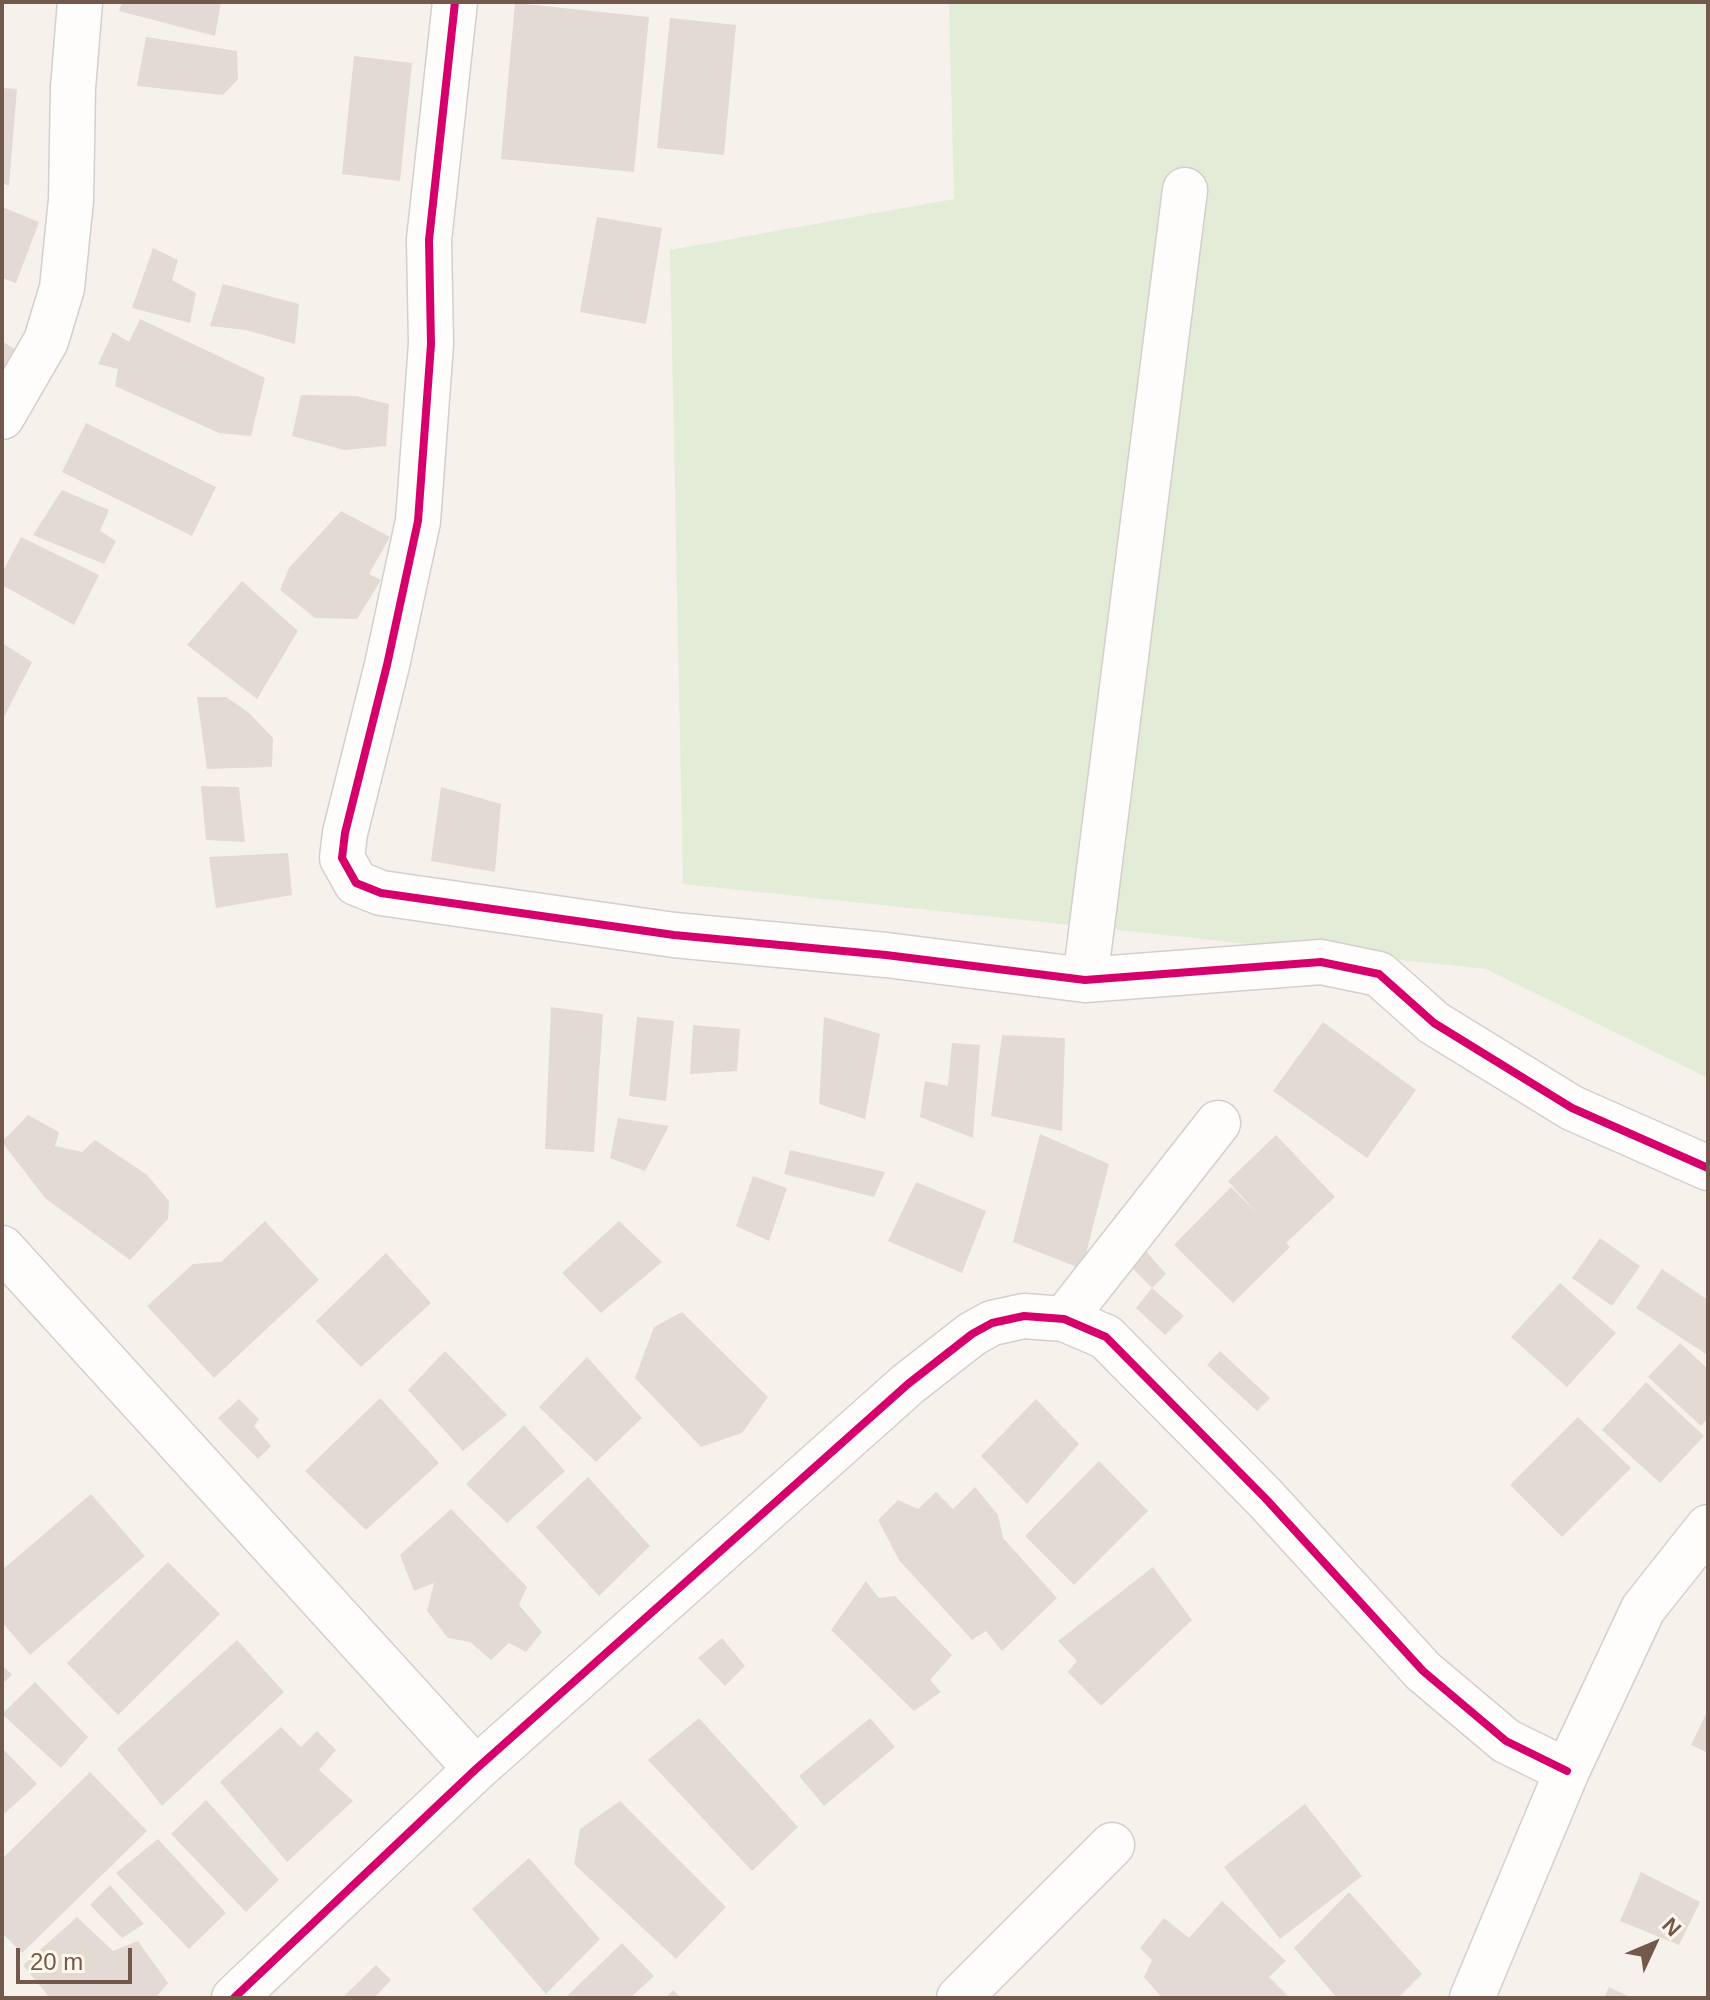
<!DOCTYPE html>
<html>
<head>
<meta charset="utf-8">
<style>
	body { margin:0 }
	#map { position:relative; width:1710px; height:2000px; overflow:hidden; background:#f6f2eb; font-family:Helvetica,sans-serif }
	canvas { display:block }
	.frame { position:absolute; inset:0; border:4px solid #73594c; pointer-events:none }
	.north { position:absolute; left:1614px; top:1904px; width:80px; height:80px; -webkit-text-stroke:6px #fef7ec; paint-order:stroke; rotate:46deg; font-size:22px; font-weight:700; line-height:32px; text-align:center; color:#73594c }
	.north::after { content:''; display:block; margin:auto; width:28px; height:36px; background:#73594c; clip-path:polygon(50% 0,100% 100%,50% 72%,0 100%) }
	.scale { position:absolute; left:16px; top:1948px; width:116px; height:36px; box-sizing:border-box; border:4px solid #73594c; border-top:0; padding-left:10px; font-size:24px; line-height:28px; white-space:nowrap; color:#73594c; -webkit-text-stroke:6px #fef7ec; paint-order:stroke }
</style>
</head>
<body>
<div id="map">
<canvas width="1710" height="2000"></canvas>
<div class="frame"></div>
<div class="north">N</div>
<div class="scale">20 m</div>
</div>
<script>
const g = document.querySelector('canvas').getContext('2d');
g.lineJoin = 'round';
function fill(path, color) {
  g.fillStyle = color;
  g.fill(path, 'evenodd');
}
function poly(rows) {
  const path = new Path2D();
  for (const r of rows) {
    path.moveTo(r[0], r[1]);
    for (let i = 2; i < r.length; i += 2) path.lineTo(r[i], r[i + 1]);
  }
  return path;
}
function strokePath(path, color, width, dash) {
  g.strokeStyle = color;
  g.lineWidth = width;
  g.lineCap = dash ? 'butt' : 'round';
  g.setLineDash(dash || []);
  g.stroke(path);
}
const green = poly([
	[949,2,1708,2,1708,1078,1486,969,683,884,670,250,954,199]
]);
const building = poly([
	[122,2,221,2,215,36,119,11],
	[515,3,649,17,634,172,501,159],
	[670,18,736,25,724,155,657,148],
	[146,37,237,51,238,79,223,95,137,86],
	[354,56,412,63,400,181,342,174],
	[2,88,17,89,9,186,2,183],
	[2,207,39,222,16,283,2,278],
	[597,217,662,228,646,324,580,312],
	[153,248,178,260,172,280,196,293,190,323,132,308],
	[223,284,299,304,295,344,246,330,210,326],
	[140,319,265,378,251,436,219,433,115,386,118,369,98,364,113,332,129,342],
	[2,341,22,354,9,373,2,368],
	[301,395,356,396,389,404,386,446,344,450,292,436],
	[86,423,216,487,192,536,62,472],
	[62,490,109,510,100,531,116,541,104,564,33,535],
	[341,511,390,537,369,574,381,580,357,619,315,618,280,590,289,568],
	[21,537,99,575,74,625,2,585,2,573],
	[242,581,298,631,257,699,187,645],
	[2,643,32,662,2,721],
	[197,697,226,697,248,712,273,738,272,767,207,769],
	[201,786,239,787,245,842,206,840],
	[441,787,501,804,495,872,431,861],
	[288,853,292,895,216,908,209,857],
	[551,1007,603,1014,594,1152,545,1149],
	[637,1017,674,1021,666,1101,629,1096],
	[824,1017,880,1034,865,1119,819,1104],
	[1323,1022,1416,1090,1367,1158,1273,1091],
	[693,1025,740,1029,737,1071,690,1074],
	[1002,1035,1065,1038,1062,1131,991,1116],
	[952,1043,980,1045,973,1138,920,1117,925,1081,948,1086],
	[28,1115,59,1132,55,1146,82,1152,95,1140,147,1175,169,1201,168,1219,130,1260,45,1198,2,1142],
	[618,1118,669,1126,645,1171,610,1158],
	[1040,1134,1109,1164,1082,1269,1013,1242],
	[1276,1135,1335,1197,1286,1243,1290,1247,1233,1303,1174,1245,1231,1187,1258,1214,1228,1181],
	[790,1150,885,1172,874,1197,784,1174],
	[753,1176,787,1188,769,1241,736,1226],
	[916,1182,986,1211,962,1273,888,1241],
	[265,1221,319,1280,214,1378,147,1306,193,1264,221,1262],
	[619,1221,662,1262,601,1313,562,1273],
	[1600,1238,1640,1266,1612,1306,1572,1278],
	[1144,1249,1166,1274,1152,1288,1184,1316,1165,1335,1136,1308,1152,1288,1128,1264],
	[386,1253,431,1303,361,1367,316,1321],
	[1662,1269,1708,1300,1706,1354,1636,1308],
	[1560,1283,1616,1333,1567,1387,1511,1337],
	[682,1312,768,1397,742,1433,701,1447,635,1378,654,1327],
	[1680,1343,1708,1369,1708,1418,1701,1426,1648,1377],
	[445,1351,507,1415,463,1451,408,1390],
	[1220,1351,1270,1398,1257,1411,1207,1365],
	[587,1357,642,1418,596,1462,539,1407],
	[1646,1382,1704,1436,1660,1483,1602,1430],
	[380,1398,439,1463,366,1530,305,1471],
	[239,1399,259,1419,254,1426,271,1446,258,1459,218,1418],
	[1036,1399,1079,1444,1027,1504,981,1456],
	[1578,1417,1631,1468,1562,1537,1510,1485],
	[524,1425,565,1471,507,1523,466,1484],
	[1099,1461,1148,1511,1074,1585,1025,1536],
	[588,1477,650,1546,599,1596,536,1527],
	[975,1487,998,1515,1003,1538,1057,1598,1002,1651,986,1631,972,1640,899,1560,878,1520,898,1500,918,1509,936,1492,953,1509],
	[91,1494,145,1556,30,1655,2,1622,2,1570],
	[451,1509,527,1587,519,1605,542,1632,526,1652,509,1643,491,1660,470,1642,448,1638,427,1611,434,1583,414,1591,400,1555],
	[168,1562,220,1614,118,1715,67,1663],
	[1153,1567,1192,1620,1101,1706,1068,1672,1077,1661,1058,1641],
	[866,1581,879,1598,895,1596,952,1655,930,1680,941,1692,914,1711,831,1630],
	[722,1638,745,1666,725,1686,698,1658],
	[237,1640,284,1692,162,1806,117,1749],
	[2,1665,12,1675,2,1684],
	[35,1682,88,1737,61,1768,2,1714],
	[1706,1714,1708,1715,1708,1753,1691,1745],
	[699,1718,798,1827,752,1871,648,1760],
	[870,1718,895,1747,824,1806,799,1776],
	[281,1727,301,1747,317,1731,336,1750,319,1770,353,1801,287,1862,220,1782],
	[2,1748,37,1784,2,1816],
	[90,1772,147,1831,22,1953,2,1933,2,1859],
	[206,1800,279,1880,246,1912,171,1834],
	[620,1801,726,1907,676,1959,574,1864,580,1829],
	[1305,1804,1362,1876,1280,1939,1224,1867],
	[158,1839,226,1913,189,1949,116,1873],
	[529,1858,600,1939,546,1994,472,1909],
	[1641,1872,1700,1902,1679,1945,1620,1921],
	[110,1885,144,1924,122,1938,90,1905],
	[1349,1892,1422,1974,1398,1998,1337,1998,1294,1948],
	[1222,1901,1286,1961,1269,1977,1290,1998,1162,1998,1144,1977,1152,1960,1140,1948,1164,1918,1189,1938],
	[77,1917,113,1951,138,1941,168,1983,155,1998,50,1998,23,1965],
	[622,1943,654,1976,630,1998,565,1998],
	[376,1965,391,1980,374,1998,342,1998],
	[1609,1987,1632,1998,1604,1998],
	[673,1990,681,1998,666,1998]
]);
const minor = poly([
	[455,2,429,240,431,344,418,521,387,665,345,833,342,858,356,883,381,893,674,935,886,955,1085,980,1321,962,1379,974,1434,1023,1572,1108,1708,1168],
	[2,417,46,341,62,288,71,200,73,88,80,2],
	[1085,980,1185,190],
	[2,1248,476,1769],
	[1064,1319,1218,1123],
	[234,1998,476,1769,908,1384,972,1334,992,1323,1024,1316,1064,1319,1106,1337,1266,1499,1423,1671,1506,1741,1567,1771],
	[959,1998,1112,1845],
	[1472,1998,1567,1771,1643,1609,1708,1527]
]);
const cycleway = poly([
	[455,2,429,240,431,344,418,521,387,665,345,833,342,858,356,883,381,893,674,935,886,955,1085,980,1321,962,1379,974,1434,1023,1572,1108,1708,1168],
	[234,1998,476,1769,908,1384,972,1334,992,1323,1024,1316,1064,1319,1106,1337,1266,1499,1423,1671,1506,1741,1567,1771]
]);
fill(green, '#e3ecd6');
fill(building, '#e2dad3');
strokePath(minor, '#d5cfc9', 47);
strokePath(minor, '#fefdfc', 44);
strokePath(cycleway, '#d6006c', 8);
</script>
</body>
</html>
